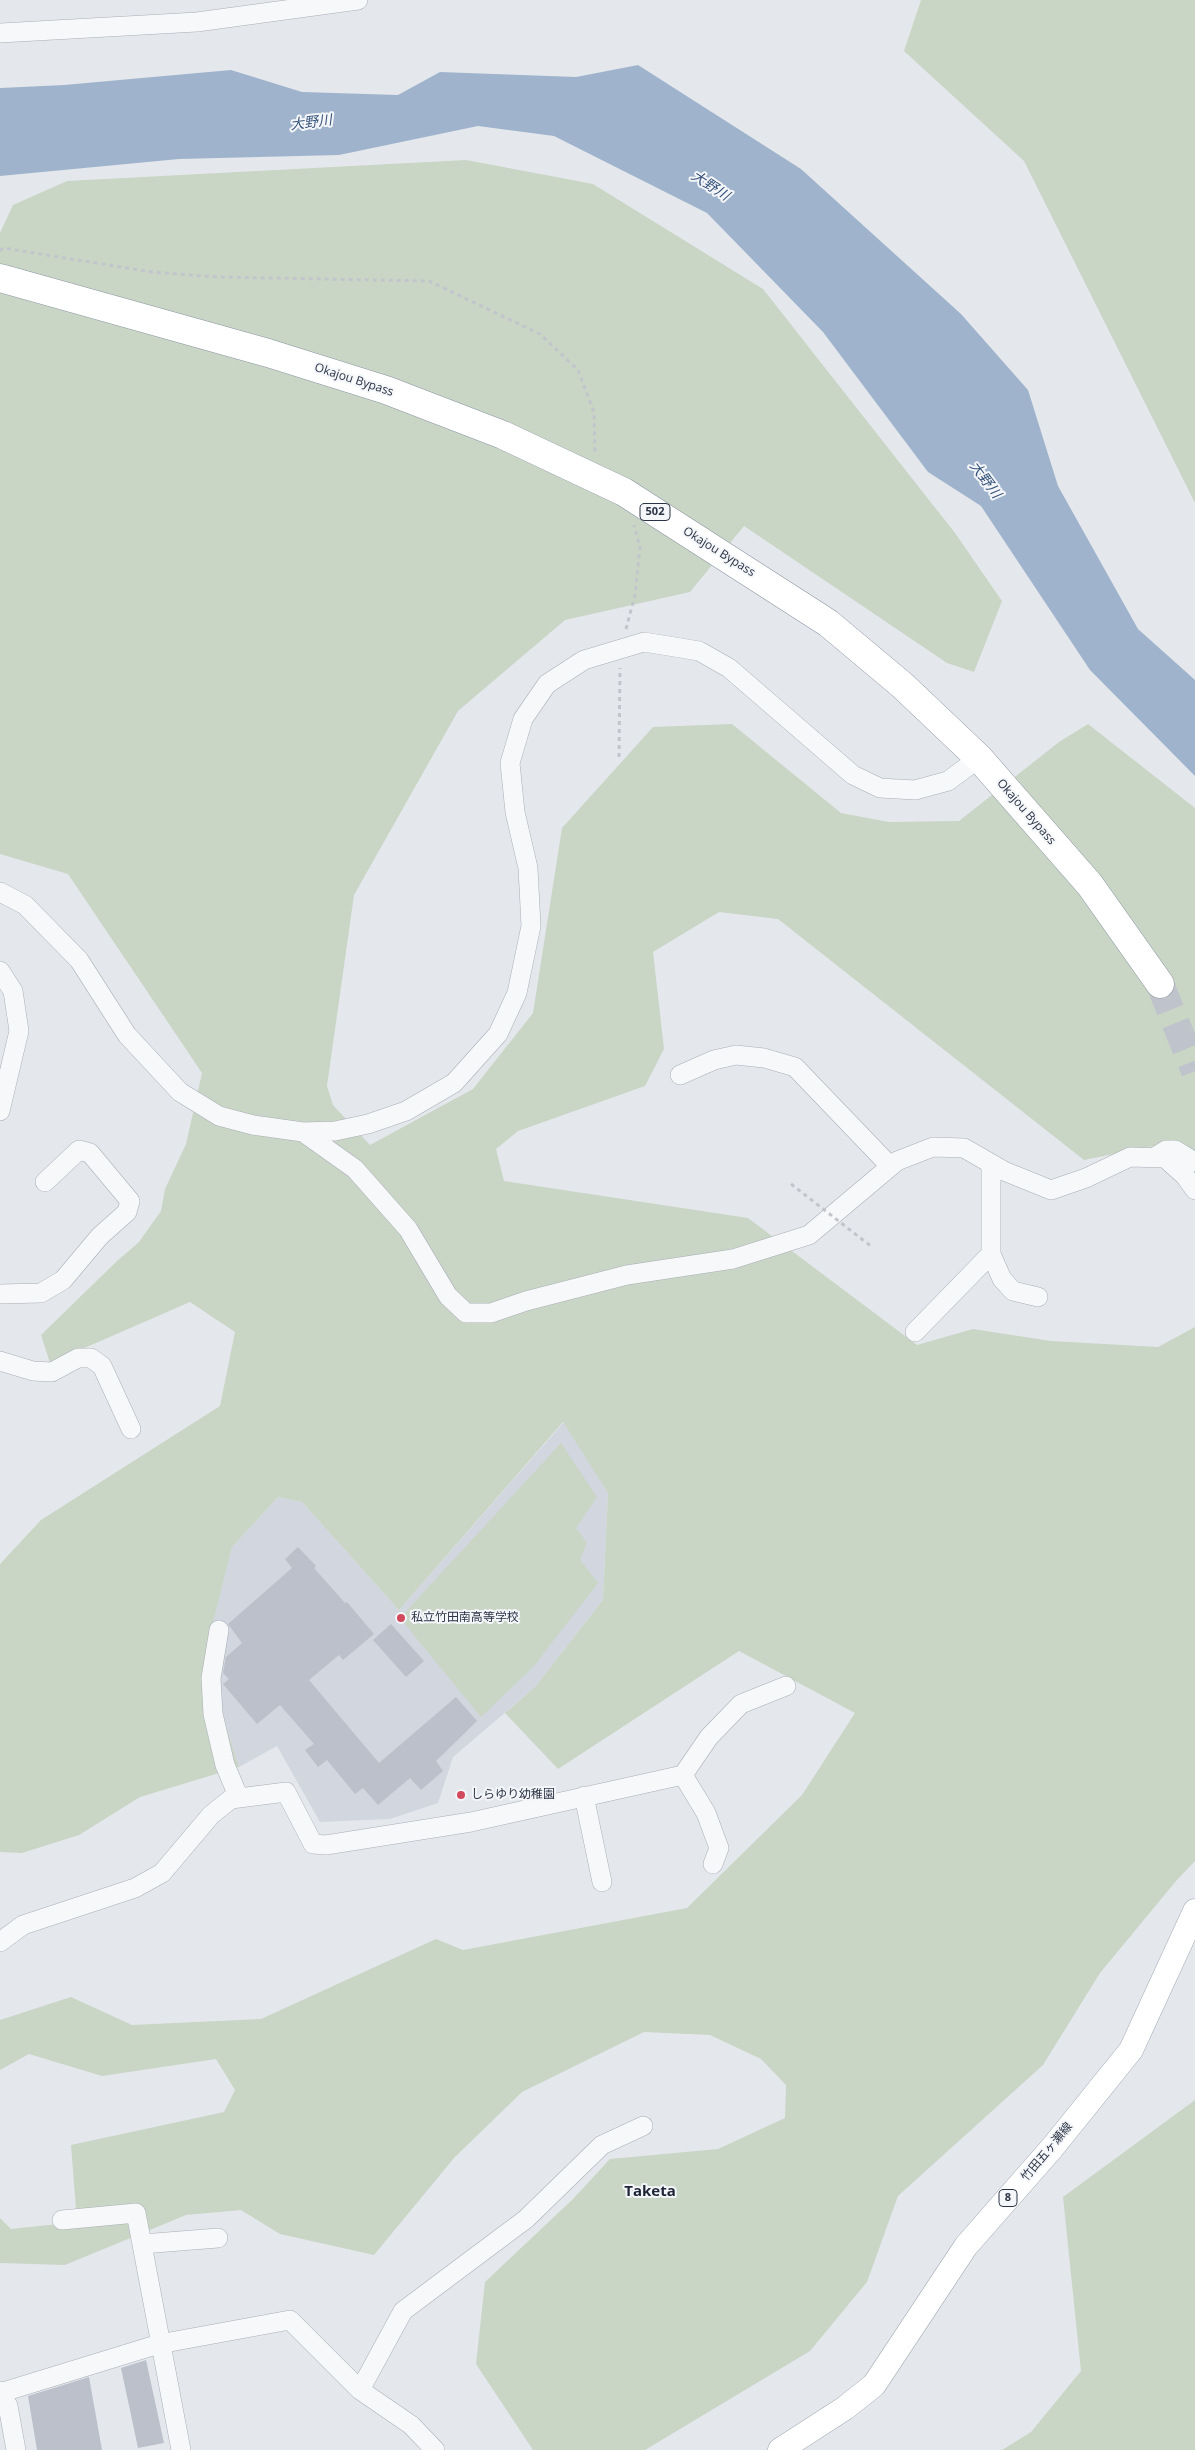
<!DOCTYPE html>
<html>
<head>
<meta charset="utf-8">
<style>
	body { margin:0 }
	canvas { display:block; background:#e4e7ec }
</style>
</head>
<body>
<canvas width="1195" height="2450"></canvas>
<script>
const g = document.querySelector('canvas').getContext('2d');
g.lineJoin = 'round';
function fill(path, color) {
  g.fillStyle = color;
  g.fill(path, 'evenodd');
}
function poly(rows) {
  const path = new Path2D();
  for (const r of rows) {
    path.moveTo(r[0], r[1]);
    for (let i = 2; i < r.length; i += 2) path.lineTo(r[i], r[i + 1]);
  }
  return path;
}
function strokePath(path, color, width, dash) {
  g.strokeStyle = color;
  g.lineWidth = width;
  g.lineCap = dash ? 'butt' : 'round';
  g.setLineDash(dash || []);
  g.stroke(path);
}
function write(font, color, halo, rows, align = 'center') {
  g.font = font + ' "Open Sans","Noto Sans JP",sans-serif';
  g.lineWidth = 4;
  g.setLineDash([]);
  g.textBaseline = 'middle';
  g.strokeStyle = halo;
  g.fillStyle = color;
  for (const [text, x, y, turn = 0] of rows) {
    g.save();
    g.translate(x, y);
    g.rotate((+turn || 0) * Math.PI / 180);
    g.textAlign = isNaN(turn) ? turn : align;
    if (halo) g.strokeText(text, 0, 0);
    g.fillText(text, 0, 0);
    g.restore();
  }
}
const built = poly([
	[564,1422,608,1493,603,1600,535,1687,453,1757,438,1803,390,1819,320,1822,277,1746,239,1767,215,1691,212,1627,232,1547,278,1497,302,1502,399,1610]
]);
const green = poly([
	[921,0,1195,0,1195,503,1024,161,904,51],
	[466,160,593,184,763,289,955,533,1002,601,974,672,947,663,744,526,690,592,565,620,458,711,354,895,327,1086,333,1105,370,1145,473,1089,533,1013,562,828,653,727,732,724,841,813,889,822,959,821,1059,742,1088,724,1195,808,1195,1156,1178,1141,1084,1160,778,919,719,912,653,952,664,1049,645,1086,518,1131,496,1149,504,1181,748,1218,917,1345,973,1329,1051,1341,1158,1347,1195,1327,1195,1861,1176,1881,1100,1973,1043,2065,898,2196,867,2282,810,2351,645,2450,533,2450,476,2364,485,2282,573,2199,610,2159,718,2149,785,2118,786,2085,761,2059,710,2035,644,2032,522,2092,454,2158,374,2255,280,2234,241,2210,186,2215,65,2265,0,2263,0,2218,11,2229,77,2222,71,2145,224,2112,235,2090,216,2059,102,2076,29,2054,0,2070,0,2020,71,1997,132,2025,261,2019,436,1939,463,1950,687,1908,802,1795,855,1713,739,1651,558,1769,505,1713,535,1687,603,1600,608,1493,563,1422,399,1610,302,1502,278,1497,232,1547,212,1627,215,1691,239,1767,140,1797,79,1835,22,1853,0,1852,0,1564,41,1520,220,1406,235,1332,190,1302,50,1363,41,1335,117,1261,139,1242,161,1211,165,1189,186,1144,202,1073,68,874,0,854,0,233,13,205,67,181],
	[561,1443,597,1497,576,1528,587,1543,580,1560,598,1583,534,1666,481,1717,400,1618],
	[1195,2100,1195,2450,1002,2450,1031,2432,1081,2371,1063,2197]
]);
const water = poly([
	[638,65,801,169,961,314,1028,390,1058,486,1138,629,1195,680,1195,776,1090,670,981,506,928,472,823,332,707,213,554,136,478,126,339,155,179,159,0,176,0,88,64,85,231,70,302,92,398,95,440,72,576,77]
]);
const building = poly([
	[298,1547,316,1566,314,1568,345,1603,347,1602,374,1634,343,1660,339,1655,309,1680,379,1763,456,1697,477,1721,436,1761,443,1771,421,1790,410,1778,378,1805,363,1788,355,1794,327,1760,318,1767,305,1750,314,1744,280,1705,257,1724,223,1684,229,1679,223,1673,226,1657,242,1643,228,1624,292,1568,285,1559],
	[391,1624,424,1661,406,1677,373,1640],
	[146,2360,164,2443,138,2448,121,2368],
	[89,2377,102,2450,37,2450,28,2396]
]);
const highwayTunnel = poly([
	[1160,984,1195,1071]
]);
const path = poly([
	[0,251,3,248,152,272,218,277,429,281,540,334,578,370,594,412,595,454],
	[626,629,635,595,640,547,634,525],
	[619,757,620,668]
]);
const minor = poly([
	[0,33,197,22,358,0],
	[0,892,25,905,79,960,127,1035,180,1092,219,1116,253,1125,303,1132,335,1131,368,1124,406,1111,454,1083,498,1034,517,993,531,926,528,868,515,812,510,763,523,719,547,684,584,660,644,642,699,651,729,668,853,775,880,788,915,790,948,781,979,758],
	[0,971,13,991,19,1031,0,1111],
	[680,1075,714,1060,736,1055,764,1058,795,1067,890,1166],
	[303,1132,355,1169,408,1229,448,1296,466,1313,491,1313,526,1301,627,1275,733,1259,809,1235,897,1161,933,1147,964,1148,1004,1171,1051,1190,1086,1178,1130,1157,1165,1158,1185,1176,1195,1190],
	[1153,1158,1166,1150,1175,1150,1195,1162],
	[991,1254,1002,1279,1013,1291,1038,1297],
	[0,1294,41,1293,63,1280,100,1236,127,1212,130,1201,90,1153,79,1150,45,1182],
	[915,1332,991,1254,991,1164],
	[0,1361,33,1371,52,1372,78,1358,91,1358,102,1366,131,1429],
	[219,1630,211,1678,213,1714,225,1765,239,1798],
	[683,1775,706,1813,719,1848,713,1864],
	[584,1796,602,1882],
	[0,1942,23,1925,135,1888,162,1873,211,1815,231,1799,286,1792,313,1844,326,1845,471,1822,683,1775,709,1737,741,1704,786,1686],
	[62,2220,136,2213,181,2450],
	[142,2244,218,2238],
	[360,2390,403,2311,526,2219,602,2145,643,2126],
	[0,2391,8,2406,16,2450],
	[0,2393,159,2344,290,2320,360,2390,411,2425,435,2450]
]);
const major = poly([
	[780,2450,845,2408,874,2385,966,2246,1052,2148,1131,2050,1195,1911]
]);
const highway = poly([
	[0,278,268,353,386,390,503,435,624,492,828,623,902,685,979,758,1090,885,1160,984]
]);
const pathBridge = poly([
	[791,1184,872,1247]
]);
const markers = [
	[401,1618,5,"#d1495b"],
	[461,1795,5,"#d1495b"]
];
const shields = [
	[655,512,30],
	[1008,2198,18]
];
const shieldNames = [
	["502",655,512],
	["8",1008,2198]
];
const streetNames = [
	["Okajou Bypass",354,380,18],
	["Okajou Bypass",719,552,32],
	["Okajou Bypass",1026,812,49],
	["竹田五ヶ瀬線",1047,2152,-50]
];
const poiNames = [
	["私立竹田南高等学校",411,1618],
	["しらゆり幼稚園",471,1795]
];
const waterNames = [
	["大野川",311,123,-7],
	["大野川",710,186,33],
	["大野川",985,480,53]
];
const quarterNames = [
	["Taketa",650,2192]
];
fill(built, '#d2d6de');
fill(green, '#c9d6c5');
fill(water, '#9fb4cc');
fill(building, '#bbc0ca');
strokePath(highwayTunnel, '#bfc3cb', 28, [28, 14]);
strokePath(minor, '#a9aeb7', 20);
strokePath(major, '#a3abb8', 25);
strokePath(highway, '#8b94a3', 29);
strokePath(path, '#c2c5cb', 3, [4, 4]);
strokePath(minor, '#f7f8fa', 19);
strokePath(major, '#fff', 24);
strokePath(highway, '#fff', 28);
strokePath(pathBridge, '#c2c5cb', 3, [4, 4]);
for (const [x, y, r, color] of markers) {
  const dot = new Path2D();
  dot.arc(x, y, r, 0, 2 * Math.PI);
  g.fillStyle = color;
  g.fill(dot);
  strokePath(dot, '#f4f6f9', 2);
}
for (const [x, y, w] of shields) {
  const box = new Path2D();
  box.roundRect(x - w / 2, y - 8.5, w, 17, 4);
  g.fillStyle = '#f4f6f9';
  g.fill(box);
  strokePath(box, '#2b3445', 1);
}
write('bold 11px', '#2b3445', null, shieldNames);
write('12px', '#2b3445', '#f4f6f9', streetNames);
write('12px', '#2b3445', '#f4f6f9', poiNames, 'left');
write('italic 14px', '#34527a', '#f4f6f9', waterNames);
write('bold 15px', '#1d2536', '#f4f6f9', quarterNames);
</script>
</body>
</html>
